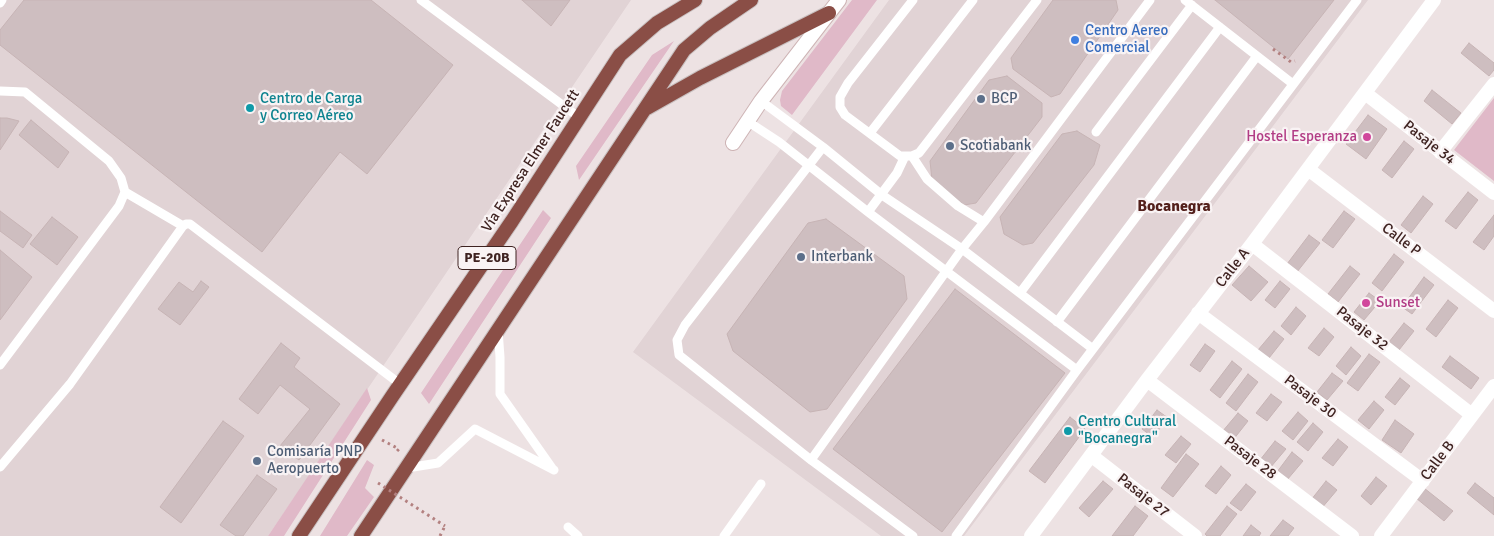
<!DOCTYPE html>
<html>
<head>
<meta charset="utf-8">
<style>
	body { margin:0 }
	canvas { display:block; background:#ede2e3 }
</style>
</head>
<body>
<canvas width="1494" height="536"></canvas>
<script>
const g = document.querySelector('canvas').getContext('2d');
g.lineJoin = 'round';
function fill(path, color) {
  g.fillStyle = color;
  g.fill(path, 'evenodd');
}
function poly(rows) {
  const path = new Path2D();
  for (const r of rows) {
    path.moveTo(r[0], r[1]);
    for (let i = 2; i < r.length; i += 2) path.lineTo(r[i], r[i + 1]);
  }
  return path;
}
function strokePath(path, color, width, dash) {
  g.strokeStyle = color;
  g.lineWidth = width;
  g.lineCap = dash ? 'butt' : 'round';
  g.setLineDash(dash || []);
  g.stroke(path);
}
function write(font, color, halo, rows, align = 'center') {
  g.font = font + ' Signika,sans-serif';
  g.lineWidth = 4.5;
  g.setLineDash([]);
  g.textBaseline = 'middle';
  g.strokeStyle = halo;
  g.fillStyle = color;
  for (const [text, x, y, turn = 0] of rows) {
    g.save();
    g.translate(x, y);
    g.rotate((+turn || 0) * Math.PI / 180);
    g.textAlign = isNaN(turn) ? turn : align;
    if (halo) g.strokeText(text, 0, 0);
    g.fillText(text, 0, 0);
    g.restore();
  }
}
const built = poly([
	[0,0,631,0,268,536,0,536],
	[889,0,1368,0,964,536,881,536,633,352]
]);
const green = poly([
	[852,0,877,0,792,115,781,106,780,100,782,91],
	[674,41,579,180,576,166,652,55],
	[1494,98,1494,181,1454,150],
	[543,210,551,218,429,404,421,393],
	[367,388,371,400,284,536,268,536],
	[367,460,374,465,365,488,374,497,347,536,320,536]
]);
const building = poly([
	[24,0,371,0,453,65,367,174,340,152,262,252,0,45,0,30,24,0],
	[522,0,570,0,551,26,522,0],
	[1053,0,1116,0,1118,10,1060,94,1051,97,1013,69,1011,58,1053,0],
	[1215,0,1334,0,1288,59,1215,0],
	[1469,43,1494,63,1494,70,1489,76,1461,53,1469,43],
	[1007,76,1042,103,1042,117,976,203,964,205,932,180,930,161,989,80,1007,76],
	[1432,90,1461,113,1452,124,1424,101,1432,90],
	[1368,115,1387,129,1366,159,1346,144,1368,115],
	[0,118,7,118,19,121,0,150,0,118],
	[31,120,69,152,58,168,19,135,31,120],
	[1077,131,1100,145,1094,165,1033,243,1023,245,1004,234,1000,217,1062,134,1077,131],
	[1404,141,1414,149,1392,178,1382,170,1404,141],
	[1468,192,1478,200,1456,229,1445,221,1468,192],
	[1423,196,1433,204,1411,233,1401,225,1423,196],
	[0,211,32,235,23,248,0,231,0,211],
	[1344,211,1355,219,1333,248,1322,240,1344,211],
	[1494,215,1494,236,1484,250,1473,242,1494,215],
	[52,217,78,237,57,265,30,244,52,217],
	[826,219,904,276,907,299,827,409,810,412,733,351,727,334,808,223,826,219],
	[1309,235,1320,243,1297,272,1287,264,1309,235],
	[0,250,32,277,0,320,0,250],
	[1394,254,1404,262,1382,291,1372,283,1394,254],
	[1249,266,1268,282,1251,301,1232,285,1249,266],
	[1350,266,1360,274,1338,302,1328,294,1350,266],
	[1424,277,1434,285,1412,314,1402,307,1424,277],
	[201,281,209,287,180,325,158,309,179,282,193,292,201,281],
	[1280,281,1290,289,1275,308,1265,300,1280,281],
	[955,289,1065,373,942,532,833,449,955,289],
	[1369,293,1380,301,1364,320,1354,312,1369,293],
	[1448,300,1458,308,1436,337,1426,329,1448,300],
	[1296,307,1306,316,1291,335,1281,326,1296,307],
	[1404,323,1414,331,1399,350,1389,342,1404,323],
	[1324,328,1334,337,1319,356,1308,348,1324,328],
	[1274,331,1284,339,1269,358,1258,350,1274,331],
	[281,343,300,358,294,367,340,404,299,460,280,446,310,409,280,385,258,414,239,399,281,343],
	[1205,344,1215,351,1200,372,1190,365,1205,344],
	[1351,347,1361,356,1346,375,1336,366,1351,347],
	[1369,354,1380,362,1358,391,1347,383,1369,354],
	[1450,356,1479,378,1471,389,1442,367,1450,356],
	[1232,361,1242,369,1220,398,1210,390,1232,361],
	[1332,373,1343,381,1327,400,1317,392,1332,373],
	[1248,374,1258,382,1236,411,1226,403,1248,374],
	[1400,378,1410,386,1395,405,1385,397,1400,378],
	[1271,394,1282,402,1267,421,1256,413,1271,394],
	[1374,401,1384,410,1369,429,1358,420,1374,401],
	[1157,410,1168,418,1153,437,1142,429,1157,410],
	[1298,412,1308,421,1293,440,1282,431,1298,412],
	[1238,413,1248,421,1233,440,1222,432,1238,413],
	[1070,417,1085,429,1045,483,1029,471,1070,417],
	[1395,420,1414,434,1401,453,1382,440,1395,420],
	[223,421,244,436,181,523,160,507,223,421],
	[1313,423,1323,432,1308,451,1297,442,1313,423],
	[1181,436,1191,444,1176,463,1165,455,1181,436],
	[1338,439,1348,447,1333,466,1322,458,1338,439],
	[1275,441,1286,449,1270,468,1260,460,1275,441],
	[1292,452,1303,461,1287,480,1277,472,1292,452],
	[1186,454,1199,464,1173,497,1161,488,1186,454],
	[1221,466,1231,475,1216,494,1205,486,1221,466],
	[257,475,277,489,243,536,236,536,220,525,257,475],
	[1376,477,1387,486,1371,505,1361,496,1376,477],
	[1103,481,1113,489,1089,517,1079,508,1103,481],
	[1326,481,1337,490,1321,509,1311,500,1326,481],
	[1475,483,1494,498,1494,515,1467,493,1475,483],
	[1246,484,1256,492,1241,511,1230,503,1246,484],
	[1424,488,1453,511,1444,521,1416,498,1424,488],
	[1135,506,1148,516,1133,536,1112,536,1135,506],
	[1227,506,1237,514,1220,536,1207,536,1205,534,1227,506],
	[1283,520,1294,528,1288,536,1270,536,1283,520],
	[1251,525,1261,533,1259,536,1243,536,1251,525]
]);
const path = poly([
	[1273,49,1291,62,1295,61],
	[382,440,399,449,397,451],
	[440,536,445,526]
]);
const service = poly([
	[421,0,580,118],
	[913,0,848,83,840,97,840,107,845,115,900,156,912,156,919,153,1037,0],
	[1185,0,1293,84],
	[0,3,2,0],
	[0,91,25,92,109,161,121,178,125,192,119,206,0,365],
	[761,101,823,147,882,195,962,249,1093,349],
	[747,121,779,142,868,212,1077,370],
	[1096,132,1192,5],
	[870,133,973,0],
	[823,147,685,325,677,340,679,355,811,460,913,536],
	[912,156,927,179,958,206,984,222],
	[125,192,183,226],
	[868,212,897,173,905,156],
	[1020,293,1220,27],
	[1057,322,1257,56],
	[498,330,500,357,500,394,552,468],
	[811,460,962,249,984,222,1150,0],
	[0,467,70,384,183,226,186,224,190,224,400,384],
	[407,468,438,463,475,429,554,470],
	[568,527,578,536],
	[724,536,761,484],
	[956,536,1077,370,1357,0]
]);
const minor = poly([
	[1365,93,1494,193],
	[1440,152,1494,84],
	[1308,169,1494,311],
	[1252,244,1472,415],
	[1198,313,1423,481],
	[1147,380,1352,536],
	[1092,456,1195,536],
	[1031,536,1147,380,1252,244,1434,0],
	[1381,536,1494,386]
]);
const secondary = poly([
	[733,143,761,101,839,0]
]);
const trunk = poly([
	[647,108,700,78,829,13],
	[299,536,393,395,512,221,620,55,657,23,695,0],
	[361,536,684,50,710,28,751,0]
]);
const pathBridge = poly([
	[378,483,445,526]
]);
const markers = [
	[1075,40,5,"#3f7fe0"],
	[981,99,5,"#5c6f8a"],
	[250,108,5,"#0f9aa8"],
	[1367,137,5,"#d1479c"],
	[950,146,5,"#5c6f8a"],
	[801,257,5,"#5c6f8a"],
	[1366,303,5,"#d1479c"],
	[1068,431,5,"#0f9aa8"],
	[257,461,5,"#5c6f8a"]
];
const shields = [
	[487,258,58]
];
const shieldNames = [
	["PE-20B",487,258]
];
const shopNames = [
	["Centro Aereo",1085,31],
	["Comercial",1085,48]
];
const cultureNames = [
	["Centro de Carga",260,99],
	["y Correo Aéreo",260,116],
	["Centro Cultural",1078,422],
	["\"Bocanegra\"",1078,439]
];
const serviceNames = [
	["BCP",991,99],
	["Scotiabank",960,146],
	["Interbank",811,257],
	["Comisaría PNP",267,452],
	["Aeropuerto",267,469]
];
const hotelNames = [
	["Hostel Esperanza",1357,137],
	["Sunset",1376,303,"left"]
];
const streetNames = [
	["Pasaje 34",1429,143,38],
	["Vía Expresa Elmer Faucett",531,161,-57],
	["Calle P",1401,240,37],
	["Calle A",1233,268,-52],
	["Pasaje 32",1362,329,38],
	["Pasaje 30",1310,397,37],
	["Pasaje 28",1250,458,37],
	["Calle B",1438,461,-53],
	["Pasaje 27",1143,496,38]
];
const neighbourhoodNames = [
	["Bocanegra",1174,207]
];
fill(built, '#e1d3d5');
fill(green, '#e0b9c8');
fill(building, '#cebec0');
strokePath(building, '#c7b4b5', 1);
strokePath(secondary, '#ceb4b5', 16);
strokePath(trunk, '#c9c1c1', 16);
strokePath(path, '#b38180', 3, [2.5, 4]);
strokePath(service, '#fff', 9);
strokePath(minor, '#fff', 14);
strokePath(secondary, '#fff', 14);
strokePath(trunk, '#8a4e46', 14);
strokePath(pathBridge, '#b38180', 3, [2.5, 4]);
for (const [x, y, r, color] of markers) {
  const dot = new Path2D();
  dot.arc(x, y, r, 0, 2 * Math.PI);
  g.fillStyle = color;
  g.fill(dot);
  strokePath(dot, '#f9f3f4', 2);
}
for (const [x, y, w] of shields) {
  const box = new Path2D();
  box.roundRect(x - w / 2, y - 11.5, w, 23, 4);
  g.fillStyle = '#f9f3f4';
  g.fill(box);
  strokePath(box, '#3f2321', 1);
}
write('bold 14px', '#3f2321', null, shieldNames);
write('15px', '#366cbe', '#f9f3f4', shopNames, 'left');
write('15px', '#0d838f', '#f9f3f4', cultureNames, 'left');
write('15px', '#4e5e75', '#f9f3f4', serviceNames, 'left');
write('15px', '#b23c85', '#f9f3f4', hotelNames, 'right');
write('15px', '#3f2321', '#f9f3f4', streetNames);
write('bold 16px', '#53201b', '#f9f3f4', neighbourhoodNames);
</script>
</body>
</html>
